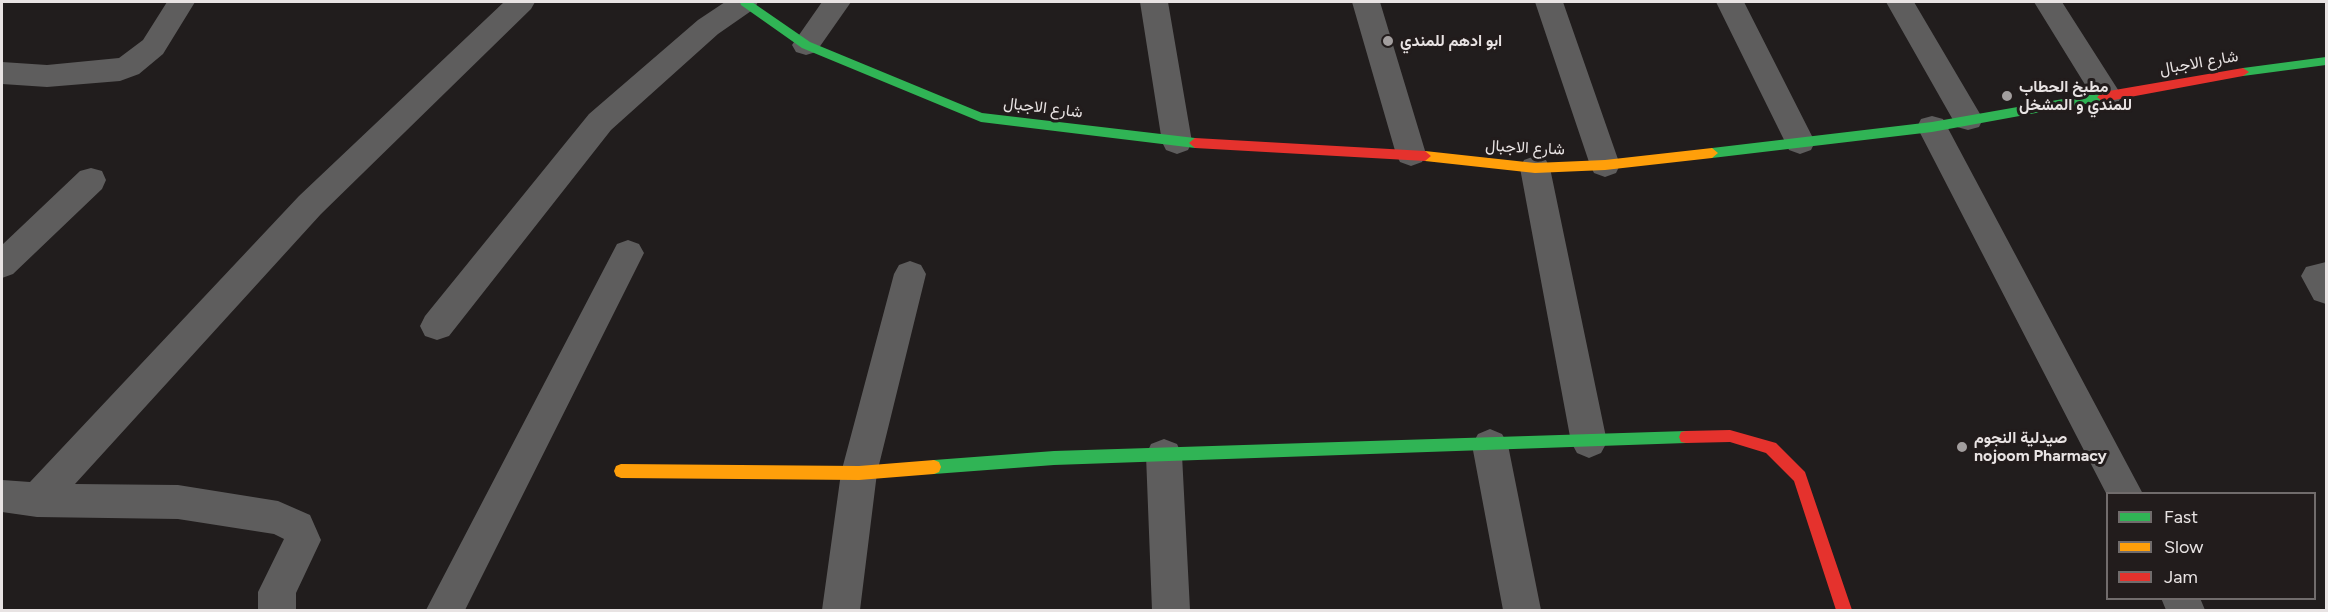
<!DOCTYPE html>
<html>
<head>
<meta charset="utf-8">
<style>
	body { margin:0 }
	#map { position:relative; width:2328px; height:612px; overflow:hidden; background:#211d1d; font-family:Figtree,sans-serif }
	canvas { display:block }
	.frame { position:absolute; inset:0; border:3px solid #e8e3e3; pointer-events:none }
	.legend { position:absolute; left:2106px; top:492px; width:210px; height:108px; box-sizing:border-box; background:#221c1c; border:2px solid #716c6c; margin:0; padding:8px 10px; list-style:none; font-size:18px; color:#e8e3e3 }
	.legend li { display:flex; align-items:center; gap:12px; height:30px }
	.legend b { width:30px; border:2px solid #716c6c }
</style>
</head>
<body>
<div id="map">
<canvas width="2328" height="612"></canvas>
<div class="frame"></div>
<ul class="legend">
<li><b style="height:8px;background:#30b455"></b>Fast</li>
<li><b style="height:8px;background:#ff9f0a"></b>Slow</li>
<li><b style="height:8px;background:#e5322d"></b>Jam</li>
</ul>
</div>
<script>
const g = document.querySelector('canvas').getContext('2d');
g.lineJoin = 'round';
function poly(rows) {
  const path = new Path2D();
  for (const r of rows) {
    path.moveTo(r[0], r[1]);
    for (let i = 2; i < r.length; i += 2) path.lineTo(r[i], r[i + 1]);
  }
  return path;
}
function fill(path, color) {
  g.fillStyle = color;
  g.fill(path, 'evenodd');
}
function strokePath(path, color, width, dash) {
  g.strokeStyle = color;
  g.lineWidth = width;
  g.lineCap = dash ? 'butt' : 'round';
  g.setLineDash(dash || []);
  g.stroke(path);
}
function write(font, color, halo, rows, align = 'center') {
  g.font = font + ' Figtree,Vazirmatn,sans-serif';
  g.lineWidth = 6;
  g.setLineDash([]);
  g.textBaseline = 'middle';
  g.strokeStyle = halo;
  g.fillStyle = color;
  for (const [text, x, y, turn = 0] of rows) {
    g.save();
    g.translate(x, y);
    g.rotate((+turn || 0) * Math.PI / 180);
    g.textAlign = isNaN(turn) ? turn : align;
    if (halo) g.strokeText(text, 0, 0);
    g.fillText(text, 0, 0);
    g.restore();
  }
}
const street = poly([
	[167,2,195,2,163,54,139,74,120,81,47,87,2,84,2,62,47,65,119,58,143,40,167,2],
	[504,2,535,2,531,9,321,214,75,484,178,485,278,501,310,515,321,540,296,593,296,610,258,610,258,592,284,539,274,534,178,519,37,517,2,512,2,480,30,482,299,196,504,2],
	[725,2,758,2,754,9,718,34,611,130,449,336,437,340,425,336,420,326,425,316,589,114,698,20,725,2],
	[822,2,851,2,816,52,806,55,796,52,792,45,822,2],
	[1140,2,1168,2,1192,142,1188,150,1177,154,1166,150,1162,142,1140,2],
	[1352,2,1380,2,1426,154,1422,162,1411,166,1400,162,1396,154,1352,2],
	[1535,2,1563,2,1620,165,1616,173,1605,177,1594,173,1590,165,1535,2],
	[1716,2,1744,2,1815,142,1811,150,1800,154,1789,150,1716,2],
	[1886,2,1914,2,1983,119,1979,127,1968,130,1957,127,1886,2],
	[2034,2,2062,2,2122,96,2117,104,2107,107,2097,104,2034,2],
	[1932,116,1943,119,2143,494,2108,494,2108,497,1917,127,1921,119,1932,116],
	[1535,156,1546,160,1550,168,1607,442,1601,453,1589,458,1577,453,1571,442,1520,168,1524,160,1535,156],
	[91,168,102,171,106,180,102,189,13,274,2,278,2,245,80,171,91,168],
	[628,240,639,244,644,253,465,610,426,610,617,244,628,240],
	[910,261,921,265,926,274,877,473,860,610,822,610,841,473,894,274,899,265,910,261],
	[2326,262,2326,304,2314,300,2301,276,2306,267,2326,262],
	[1490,429,1502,434,1508,445,1541,610,1503,610,1472,445,1478,434,1490,429],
	[1164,439,1177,444,1182,455,1190,610,1152,610,1146,455,1151,444,1164,439],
	[2161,598,2200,598,2205,610,2166,610,2161,598]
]);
const fast = poly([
	[740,2,752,2,810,42,982,113,1195,138,1201,143,1195,148,981,122,802,48,741,5,740,2],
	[2326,57,2326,65,2243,76,2237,72,2243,68,2326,57],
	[2103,92,2109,97,2107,100,1932,132,1712,158,1706,153,1712,148,1932,122,2103,92],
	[1686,431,1691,432,1693,437,1691,442,1686,443,1054,465,934,474,929,472,927,467,929,462,934,460,1054,451,1686,431]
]);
const slow = poly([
	[1712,148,1718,153,1712,158,1605,170,1535,173,1425,161,1419,156,1425,151,1535,163,1605,160,1712,148],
	[934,460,939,462,941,467,939,472,934,474,859,480,621,478,616,476,614,471,616,466,621,464,859,466,934,460]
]);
const jam = poly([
	[2243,68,2249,72,2243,76,2103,102,2097,97,2103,92,2243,68],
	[1195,138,1425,151,1431,156,1425,161,1195,148,1189,143,1195,138],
	[1730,430,1776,443,1805,472,1852,610,1836,610,1794,481,1766,453,1730,442,1686,443,1681,442,1679,437,1681,432,1686,431,1730,430]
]);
const markers = [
	[1388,41,6,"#a29e9e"],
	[2007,96,6,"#a29e9e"],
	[1962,447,6,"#a29e9e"]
];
const poiNames = [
	["ابو ادهم للمندي",1400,41],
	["مطبخ الحطاب",2019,87],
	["للمندي و المشخل",2019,105],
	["صيدلية النجوم",1974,438],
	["nojoom Pharmacy",1974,456]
];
const streetNames = [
	["شارع الاجبال",2199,63,-10],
	["شارع الاجبال",1043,108,7],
	["شارع الاجبال",1525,148,3]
];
fill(street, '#5e5d5d');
fill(fast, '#30b455');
fill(slow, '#ff9f0a');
fill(jam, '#e5322d');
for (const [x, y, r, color] of markers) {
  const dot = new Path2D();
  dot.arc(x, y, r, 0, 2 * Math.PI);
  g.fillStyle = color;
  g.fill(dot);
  strokePath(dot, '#221c1c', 2);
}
write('bold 16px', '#e8e3e3', '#221c1c', poiNames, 'left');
write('16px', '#e8e3e3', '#221c1c', streetNames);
</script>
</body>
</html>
